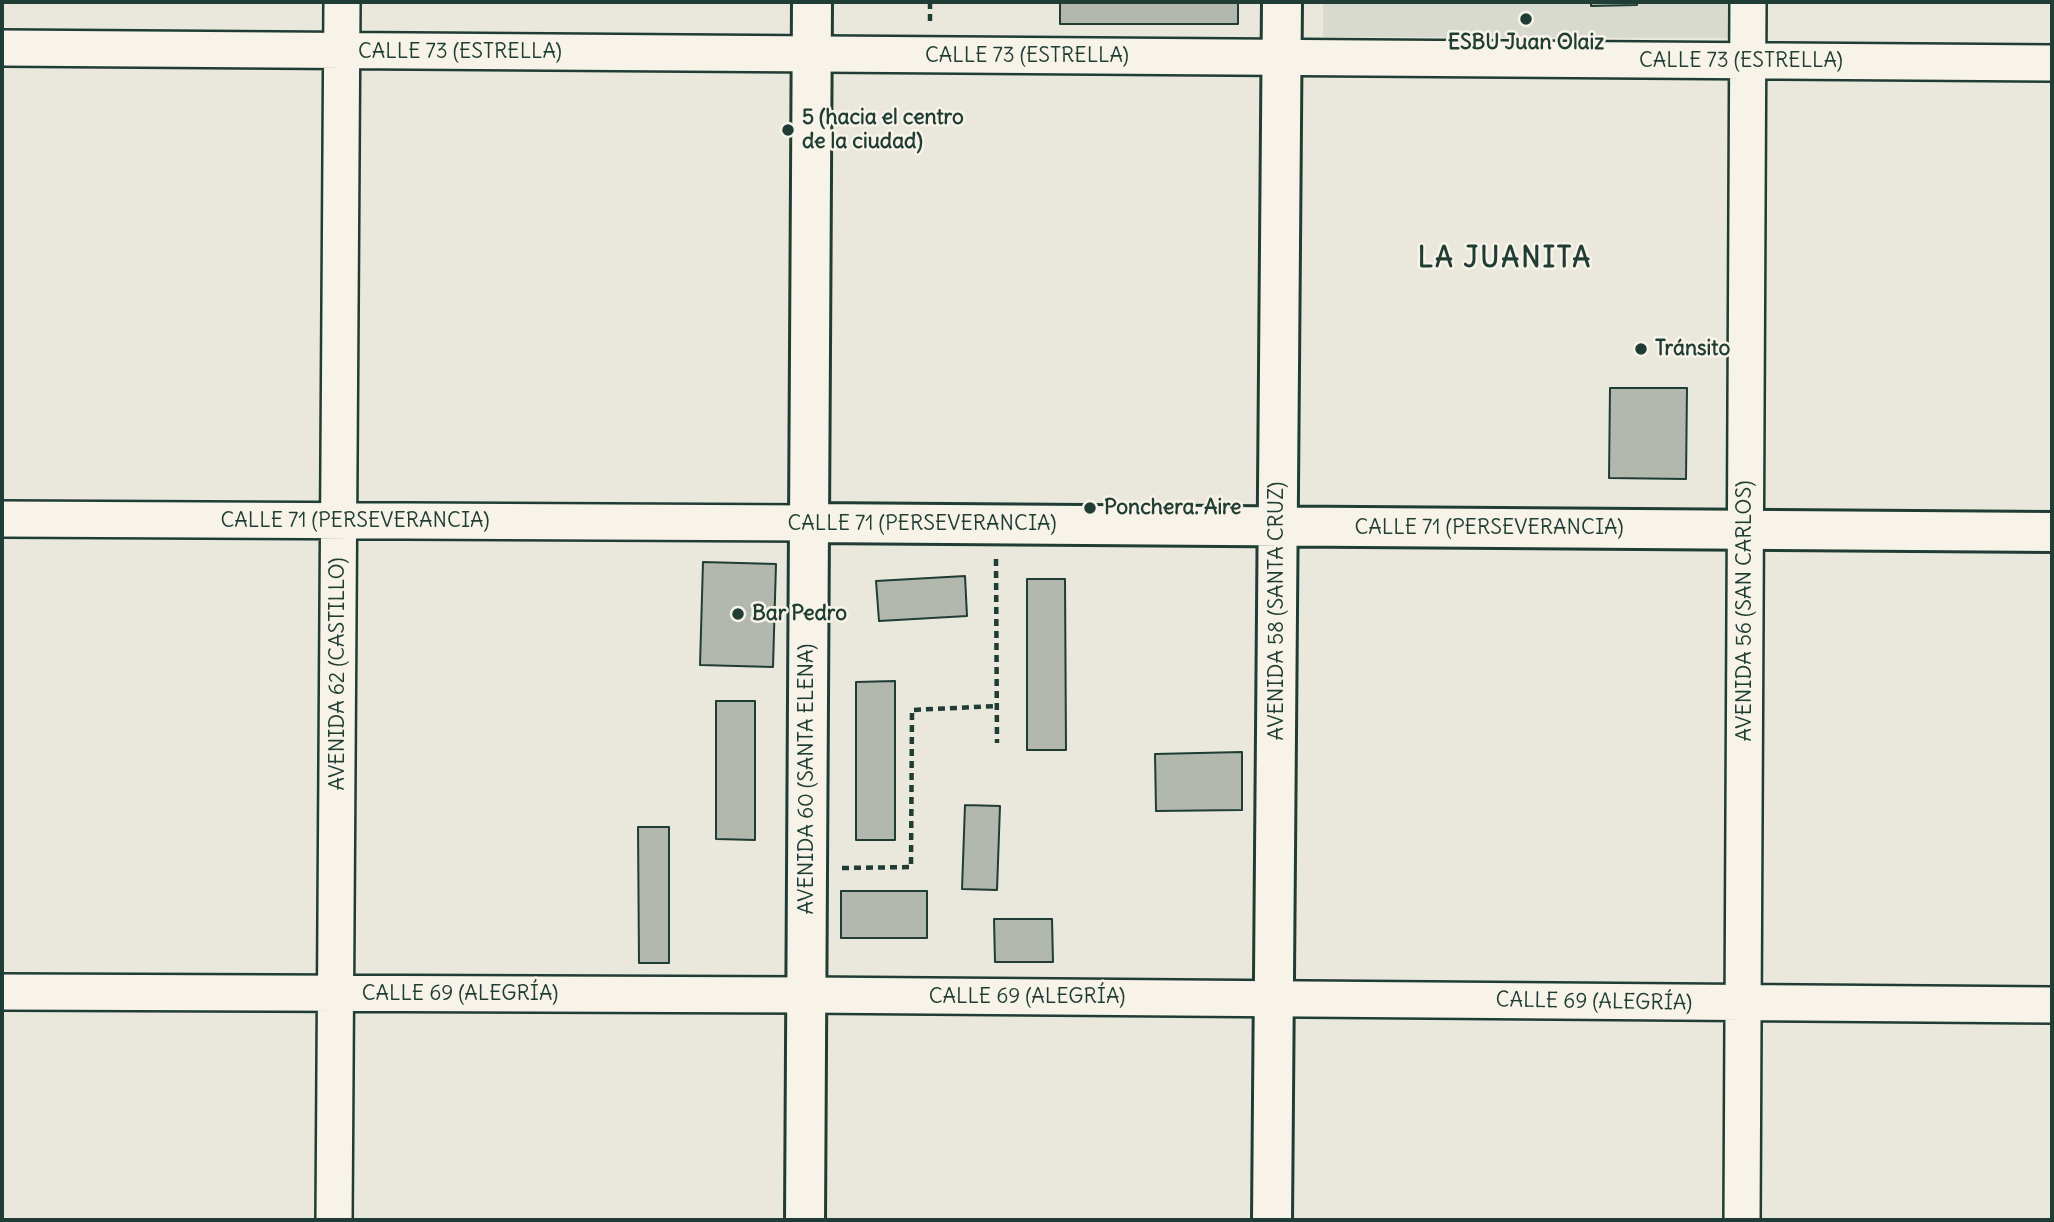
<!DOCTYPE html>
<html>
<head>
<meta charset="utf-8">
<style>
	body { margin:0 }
	#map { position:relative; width:2054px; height:1222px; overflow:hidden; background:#eae8dd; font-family:Delius,sans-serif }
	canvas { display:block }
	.frame { position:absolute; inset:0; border:4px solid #1f3d34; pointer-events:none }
</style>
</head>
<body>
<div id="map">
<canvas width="2054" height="1222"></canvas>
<div class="frame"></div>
</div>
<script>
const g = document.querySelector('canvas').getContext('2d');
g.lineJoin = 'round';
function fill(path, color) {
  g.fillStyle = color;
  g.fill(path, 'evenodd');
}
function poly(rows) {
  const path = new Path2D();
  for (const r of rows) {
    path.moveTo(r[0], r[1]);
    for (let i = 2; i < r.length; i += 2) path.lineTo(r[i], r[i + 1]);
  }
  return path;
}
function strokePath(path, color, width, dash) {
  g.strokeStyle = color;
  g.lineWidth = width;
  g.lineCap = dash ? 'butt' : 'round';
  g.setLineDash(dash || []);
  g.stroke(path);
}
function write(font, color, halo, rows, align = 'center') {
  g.font = font + ' Delius,sans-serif';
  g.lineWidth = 5;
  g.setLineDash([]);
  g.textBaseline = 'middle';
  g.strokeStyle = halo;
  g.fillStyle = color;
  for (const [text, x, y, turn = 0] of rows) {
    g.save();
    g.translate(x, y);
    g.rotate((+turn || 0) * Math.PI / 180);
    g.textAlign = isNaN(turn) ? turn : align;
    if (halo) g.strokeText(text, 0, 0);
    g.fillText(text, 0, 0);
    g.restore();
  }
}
const built = poly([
	[1323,2,1729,2,1729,38,1323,37]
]);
const building = poly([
	[1060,2,1238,2,1238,24,1060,24,1060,2],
	[1591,2,1637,2,1637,5,1591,6,1591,2],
	[1610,388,1687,388,1686,479,1609,478,1610,388],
	[703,562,776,564,773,667,700,665,703,562],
	[965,576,967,616,879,621,876,581,965,576],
	[1027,579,1065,579,1066,750,1027,750,1027,579],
	[895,681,895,840,856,840,856,682,895,681],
	[716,701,755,701,755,840,716,839,716,701],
	[1242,752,1242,810,1156,811,1155,754,1242,752],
	[965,805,1000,806,997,890,962,889,965,805],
	[638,827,669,827,669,963,639,963,638,827],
	[841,891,927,891,927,938,841,938,841,891],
	[994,919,1052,919,1053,962,995,962,994,919]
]);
const path = poly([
	[930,2,930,23],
	[996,559,997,743],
	[842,868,911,867,912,710,997,706]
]);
const street = poly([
	[2,48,2052,63],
	[2,519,809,523],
	[2,992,806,995,2052,1005],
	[334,1220,342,2],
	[1742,1220,1748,2]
]);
const secondary = poly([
	[809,523,2052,532],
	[805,1220,812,2],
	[1272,1220,1282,2]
]);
const markers = [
	[1526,19,7,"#1f3d34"],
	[788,130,7,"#1f3d34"],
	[1641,349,7,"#1f3d34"],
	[1090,508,7,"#1f3d34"],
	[738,614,7,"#1f3d34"]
];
const poiNames = [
	["ESBU Juan Olaiz",1526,43,"center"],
	["5 (hacia el centro",802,118],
	["de la ciudad)",802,142],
	["Tránsito",1655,349],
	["Ponchera. Aire",1104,508],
	["Bar Pedro",752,614]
];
const streetNames = [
	["CALLE 73 (ESTRELLA)",460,52],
	["CALLE 73 (ESTRELLA)",1027,56],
	["CALLE 73 (ESTRELLA)",1741,61],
	["CALLE 71 (PERSEVERANCIA)",355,521],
	["CALLE 71 (PERSEVERANCIA)",922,524],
	["CALLE 71 (PERSEVERANCIA)",1489,528],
	["AVENIDA 58 (SANTA CRUZ)",1277,611,-90],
	["AVENIDA 56 (SAN CARLOS)",1745,611,-90],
	["AVENIDA 62 (CASTILLO)",338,674,-90],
	["AVENIDA 60 (SANTA ELENA)",807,779,-90],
	["CALLE 69 (ALEGRÍA)",460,994],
	["CALLE 69 (ALEGRÍA)",1027,997],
	["CALLE 69 (ALEGRÍA)",1594,1002,1]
];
const districtNames = [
	["LA JUANITA",1505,259]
];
fill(built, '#d9dacf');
fill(building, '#b2b8ae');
strokePath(building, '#1f3d34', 2);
strokePath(street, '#1f3d34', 40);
strokePath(secondary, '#1f3d34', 44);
strokePath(path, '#1f3d34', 4.5, [7, 5]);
strokePath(street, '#f7f3e8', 35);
strokePath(secondary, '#f7f3e8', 38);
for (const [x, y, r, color] of markers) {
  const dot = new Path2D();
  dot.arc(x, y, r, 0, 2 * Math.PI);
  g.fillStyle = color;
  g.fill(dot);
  strokePath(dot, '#f7f3e8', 2.5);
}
write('bold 21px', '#1f3d34', '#f7f3e8', poiNames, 'left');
write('21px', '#1f3d34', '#f7f3e8', streetNames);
g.letterSpacing = '2px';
write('bold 28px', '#1f3d34', '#f7f3e8', districtNames);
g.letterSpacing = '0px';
</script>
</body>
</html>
